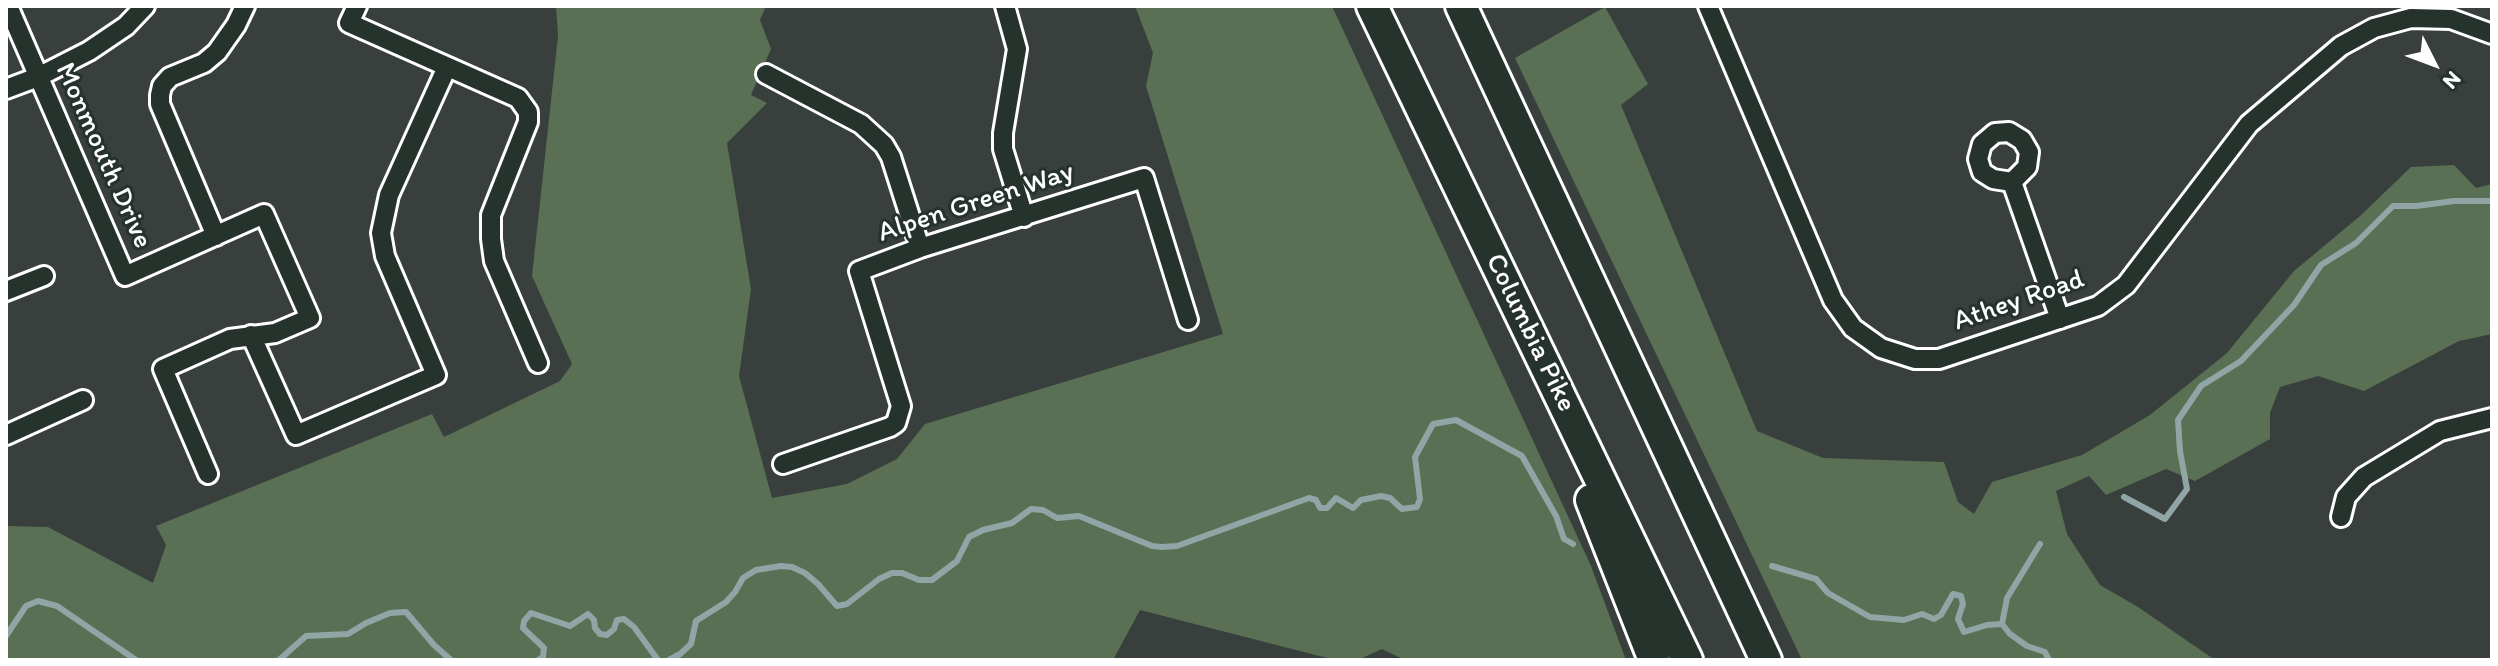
<!DOCTYPE html>
<html>
<head>
<meta charset="utf-8">
<style>
	body { margin:0 }
	#map { position:relative; width:2498px; height:666px; overflow:hidden; background:#393f3c; font-family:Itim,sans-serif }
	canvas { display:block }
	.frame { position:absolute; inset:0; border:8px solid #fff; pointer-events:none }
	.north { position:absolute; left:2394px; top:24px; width:80px; height:80px; -webkit-text-stroke:6px #26332d; paint-order:stroke; rotate:132deg; font-size:22px; font-weight:700; line-height:32px; text-align:center; color:#fff }
	.north::after { content:''; display:block; margin:auto; width:28px; height:36px; background:#fff; clip-path:polygon(50% 0,100% 100%,50% 72%,0 100%) }
</style>
</head>
<body>
<div id="map">
<canvas width="2498" height="666"></canvas>
<div class="frame"></div>
<div class="north">N</div>
</div>
<script>
const g = document.querySelector('canvas').getContext('2d');
g.lineJoin = 'round';
function fill(path, color) {
  g.fillStyle = color;
  g.fill(path, 'evenodd');
}
function poly(rows) {
  const path = new Path2D();
  for (const r of rows) {
    path.moveTo(r[0], r[1]);
    for (let i = 2; i < r.length; i += 2) path.lineTo(r[i], r[i + 1]);
  }
  return path;
}
function strokePath(path, color, width, dash) {
  g.strokeStyle = color;
  g.lineWidth = width;
  g.lineCap = dash ? 'butt' : 'round';
  g.setLineDash(dash || []);
  g.stroke(path);
}
function write(font, color, halo, rows, align = 'center') {
  g.font = font + ' Itim,sans-serif';
  g.lineWidth = 6;
  g.setLineDash([]);
  g.textBaseline = 'middle';
  g.strokeStyle = halo;
  g.fillStyle = color;
  for (const [text, x, y, turn = 0] of rows) {
    g.save();
    g.translate(x, y);
    g.rotate((+turn || 0) * Math.PI / 180);
    g.textAlign = isNaN(turn) ? turn : align;
    if (halo) g.strokeText(text, 0, 0);
    g.fillText(text, 0, 0);
    g.restore();
  }
}
const green = poly([
	[556,6,766,6,760,20,771,49,751,95,767,103,727,143,751,289,739,376,772,498,847,484,897,459,925,424,1223,334,1146,86,1153,53,1135,6,1332,6,1591,566,1626,660,1405,660,1382,649,1358,660,1335,660,1140,610,1113,660,6,660,6,526,48,527,153,583,166,545,156,526,432,414,444,437,560,381,572,364,532,276,558,36],
	[1605,7,1648,84,1621,105,1757,431,1823,458,1944,462,1958,502,1974,514,1992,482,2082,455,2150,415,2227,353,2294,271,2360,216,2411,167,2454,165,2476,188,2492,184,2492,334,2459,341,2364,391,2318,376,2280,387,2270,413,2270,439,2195,481,2166,469,2106,495,2089,476,2056,491,2067,534,2100,585,2138,607,2215,660,1802,660,1515,58]
]);
const stream = poly([
	[2124,497,2165,519,2187,489,2180,451,2178,420,2201,386,2241,361,2294,305,2321,265,2356,243,2393,206,2416,206,2454,201,2492,201],
	[1772,566,1816,579,1828,593,1870,617,1904,620,1922,614,1934,619,1941,615,1953,594,1961,596,1963,604,1958,619,1964,632,1987,625,2002,624,2010,634,2027,646,2045,652,2049,660],
	[2002,624,2007,598,2040,544],
	[6,636,26,606,38,601,57,606,136,660],
	[279,660,306,636,348,634,366,623,390,613,406,612,434,645,451,660],
	[538,660,543,657,544,648,523,628,524,621,531,613,570,626,588,614,594,620,595,628,600,634,607,635,614,629,617,620,624,619,634,627,658,660],
	[669,660,680,654,691,644,696,621,726,602,735,592,743,578,756,570,781,566,792,567,805,573,818,584,837,606,847,604,879,579,892,573,902,573,919,580,932,580,957,561,969,537,983,530,1012,523,1031,509,1043,510,1057,518,1079,516,1152,546,1162,547,1177,546,1309,498,1316,500,1320,508,1327,508,1336,498,1353,508,1361,500,1381,496,1390,498,1402,509,1417,507,1420,499,1415,457,1433,424,1456,420,1522,456,1556,516,1564,539,1573,544]
]);
const minor = poly([
	[8,6,125,276,264,214,310,318,275,333,230,339,163,369,208,474],
	[357,6,349,23,518,98,528,112,528,122,491,215,491,239,494,261,538,363],
	[1005,6,1017,49,1003,133,1003,149,1024,217],
	[1708,6,1833,300,1853,328,1881,348,1915,359,1939,359,2098,306,2126,285,2249,124,2341,46,2374,28,2411,18,2451,19,2492,34],
	[766,74,861,124,884,145,891,157,920,248],
	[6,89,38,77,89,51,126,26,145,6],
	[2012,182,1993,179,1982,172,1978,159,1982,144,1995,133,2009,132,2022,140,2029,152,2027,167,2012,182,2060,319],
	[216,236,160,104,160,95,162,86,170,77,204,63,217,52,236,25,245,6],
	[6,291,44,276],
	[251,335,296,435,436,375,385,256,381,233,389,195,447,67],
	[6,435,83,400],
	[783,464,890,427,896,423,901,406,859,271,920,248,1144,178,1188,320],
	[2341,517,2346,497,2364,477,2440,431,2492,418]
]);
const trunk = poly([
	[1372,6,1687,660],
	[1461,6,1766,660],
	[1591,500,1654,660]
]);
const streetNames = [
	["Monmouth Drive",103,156,66],
	["Alpen Green Way",976,203,-18],
	["Athey Road",2019,301,-19],
	["Columbia Pike",1530,333,64]
];
fill(green, '#597054');
strokePath(stream, '#90a6a6', 6);
strokePath(minor, '#fff', 24);
strokePath(trunk, '#fff', 36);
strokePath(minor, '#26332d', 18);
strokePath(trunk, '#26332d', 30);
write('28px', '#fff', '#26332d', streetNames);
</script>
</body>
</html>
